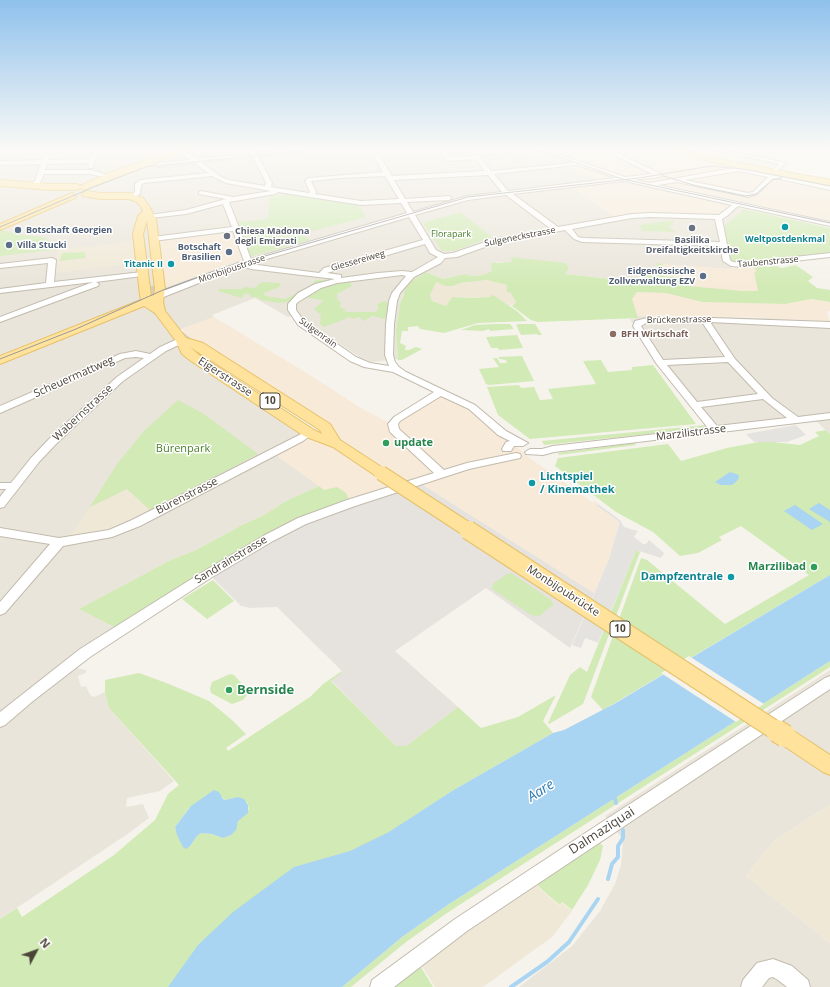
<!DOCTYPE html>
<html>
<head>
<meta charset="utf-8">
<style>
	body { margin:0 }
	#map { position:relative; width:830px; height:987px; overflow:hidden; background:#f6f3ec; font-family:"Open Sans",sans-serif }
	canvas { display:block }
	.north { position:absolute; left:16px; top:931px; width:40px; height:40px; -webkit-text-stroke:3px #fff; paint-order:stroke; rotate:49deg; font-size:11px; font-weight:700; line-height:16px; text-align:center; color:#4b4439 }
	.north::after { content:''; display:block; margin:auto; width:14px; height:18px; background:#4b4439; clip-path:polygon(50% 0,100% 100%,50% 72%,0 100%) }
</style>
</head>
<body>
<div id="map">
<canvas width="830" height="987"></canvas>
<div class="north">N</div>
</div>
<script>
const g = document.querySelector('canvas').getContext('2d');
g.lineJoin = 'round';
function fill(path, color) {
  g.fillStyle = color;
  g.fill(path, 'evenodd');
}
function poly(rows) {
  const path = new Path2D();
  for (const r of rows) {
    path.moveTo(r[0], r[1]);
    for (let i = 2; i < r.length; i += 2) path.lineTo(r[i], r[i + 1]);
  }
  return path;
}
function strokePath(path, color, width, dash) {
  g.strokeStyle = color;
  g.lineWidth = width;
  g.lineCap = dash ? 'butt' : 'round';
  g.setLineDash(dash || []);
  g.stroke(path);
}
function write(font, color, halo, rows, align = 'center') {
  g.font = font + ' "Open Sans",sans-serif';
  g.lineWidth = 3;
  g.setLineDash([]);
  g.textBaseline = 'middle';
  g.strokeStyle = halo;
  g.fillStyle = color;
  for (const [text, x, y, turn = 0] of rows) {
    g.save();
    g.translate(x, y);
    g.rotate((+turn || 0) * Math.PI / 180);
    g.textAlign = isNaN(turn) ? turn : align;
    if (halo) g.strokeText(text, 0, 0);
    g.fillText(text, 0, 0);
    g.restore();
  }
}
const residential = poly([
	[0,150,521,150,605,181,744,209,724,227,733,262,731,269,656,264,657,268,652,274,629,281,565,274,513,262,496,262,492,271,483,275,473,276,465,274,443,279,426,272,413,280,402,296,396,331,398,359,372,362,361,358,305,321,299,315,288,317,255,298,212,315,214,317,171,333,185,352,312,437,276,455,319,486,286,501,264,515,244,524,194,551,171,560,80,609,112,626,120,635,89,655,77,668,86,670,86,673,78,676,81,687,86,686,90,695,94,697,105,692,109,708,174,781,160,791,127,798,126,807,143,804,149,818,129,833,0,919],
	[637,316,769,318,830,322,830,434,816,421,714,434,652,356,630,319,637,318],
	[830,670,830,805,774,841,746,876,830,943,830,987,519,987,572,946,600,911,615,884,621,865,623,840,605,816]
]);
const commercial = poly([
	[521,150,799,150,788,162,789,165,773,180,830,191,830,220,737,201,720,215,614,217,567,185,604,181],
	[233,231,243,259,167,287,163,287,157,240],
	[663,264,726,269,751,266,756,270,757,272,754,274,758,291,743,291,689,286,688,278,663,276],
	[637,292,666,293,702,302,785,304,811,299,830,302,830,311,826,311,830,322,755,317,637,316,631,299],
	[214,317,305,372,361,408,393,425,442,394,477,413,531,459,592,502,595,501,599,504,596,505,619,522,609,559,594,593,416,481,350,502,324,490,276,455,326,430,188,338,182,329]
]);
const industrial = poly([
	[418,482,594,593,570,648,486,588,395,651,458,707,406,746,396,746,331,680,343,672,277,607,250,608,241,606,209,574,286,530]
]);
const education = poly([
	[79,154,93,154,89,159,50,160,50,157,77,157],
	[134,241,136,263,55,273,57,250],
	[487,280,507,285,516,302,510,306,495,296,483,298,452,297,446,306,432,301,430,295,435,282,446,285,453,286,461,283],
	[127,489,150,510,122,524,105,530,70,536,90,507],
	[830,805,830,943,746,876,774,841],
	[536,883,541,890,560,906,562,903,572,911,552,937,483,987,435,987,420,963]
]);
const green = poly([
	[285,193,358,205,366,217,301,234,310,240,249,257,236,222,268,219,270,196,285,195],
	[744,209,830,228,830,253,739,264,733,262,731,260,724,226],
	[460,212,492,237,454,251,442,251,423,223],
	[668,221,675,221,669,227,675,232,641,231,642,228,638,225],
	[0,230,24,235,43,237,62,249,0,256],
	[85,252,85,258,60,261,62,253],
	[511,257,565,263,569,267,565,274,629,281,641,278,641,272,652,274,657,268,656,263,663,264,663,276,688,278,689,286,743,291,758,291,754,273,756,272,756,270,751,266,763,265,768,267,776,266,782,268,796,265,813,277,808,281,817,288,830,290,830,302,811,299,785,304,702,302,666,293,637,292,632,299,638,318,537,322,531,320,512,306,516,302,511,293,507,292,507,285,487,280,461,283,453,286,446,286,436,282,430,295,432,301,446,306,452,297,477,298,490,297,491,295,495,296,518,312,527,321,478,323,444,333,420,329,418,326,408,327,408,331,402,331,400,343,406,346,405,350,409,350,416,347,422,349,402,360,398,360,396,331,400,304,407,286,413,280,426,272,443,279,465,274,473,276,483,275,492,271,491,263,512,262],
	[346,279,350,281,352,286,337,294,337,299,341,303,340,307,346,310,344,312,375,312,379,309,377,304,385,301,389,304,385,319,372,316,364,321,359,317,352,319,350,317,324,327,320,324,321,318,319,316,322,314,318,313,314,309,323,301,321,300,305,297,295,297,289,302,278,303,261,300,256,297,250,297,249,294,244,294,242,298,218,291,219,289,242,289,245,287,255,288,261,282,281,283,279,287,264,293,265,296,285,299,311,286,315,280],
	[495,324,510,324,514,329,490,331,489,329,483,331,461,330,475,325],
	[519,324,535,324,542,335,538,335,537,334,521,335,516,325],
	[517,335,523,348,499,350,498,348,491,348,486,337],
	[522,356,534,381,489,385,486,384,479,369,499,367,493,358,497,358,500,363,507,363,506,360,500,359,498,357],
	[601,360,608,372,632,370,632,367,653,365,696,424,530,439,498,415,487,387,519,385,521,388,534,387,540,400,553,399,548,389,596,384,583,361],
	[178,400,204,414,258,454,150,510,127,489,90,507,117,464,144,431],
	[706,425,706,428,544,445,542,441],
	[826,430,830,434,830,575,603,710,591,697,641,558,647,560,725,624,809,575,741,526,719,537,722,540,698,553,680,556,653,532,616,512,555,466,558,458,668,444,681,461,727,448,764,441,800,445,819,436,815,432],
	[634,443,636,445,559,455,558,453],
	[319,486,324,490,337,487,346,493,350,502,322,512,117,631,112,626,79,609,171,560,194,551,244,524,264,515,286,501],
	[636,550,640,552,583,704,549,724,548,723,570,675,580,667,587,672],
	[511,573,551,600,553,603,553,605,539,616,531,615,492,589,493,584,507,574],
	[213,580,234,601,207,619,182,599],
	[830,661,830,667,450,911,406,942,351,987,342,987,402,937,449,904],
	[342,671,343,672,331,681,396,746,406,746,458,707,481,728,518,717,556,695,543,721,553,733,452,791,402,824,220,987,0,987,0,919,17,908,22,917,114,855,155,820,168,794,179,785,109,708,105,692,105,680,139,673,169,684,209,701,232,720,246,734,226,748,228,751,310,697,323,684],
	[221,796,225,800,234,798,247,802,249,809,238,821,236,828,231,835,223,838,212,834,201,833,197,836,190,846,175,829,175,827,189,808],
	[230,674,234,675,248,691,247,695,243,700,232,704,211,693,210,689,212,682],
	[599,842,603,846,600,860,588,885,572,910,562,902,560,905,542,890,536,883],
	[419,964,433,987,390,987]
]);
const parking = poly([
	[796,425,806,435,787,442,754,442,746,434],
	[598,504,620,520,624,527,638,531,634,537,643,544,646,544,649,540,664,553,661,558,636,550,598,643,585,638,581,648,572,645,609,559,619,524,618,521,596,505]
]);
const water = poly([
	[730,472,739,475,738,480,732,485,721,485,715,482],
	[819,503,830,510,830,522,809,509],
	[795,505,823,524,812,530,784,511],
	[830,575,830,661,449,904,402,937,342,987,168,987,198,945,233,912,294,867,350,851,389,832,452,791,553,733,564,730,614,704],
	[214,790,219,792,223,799,225,800,238,797,244,799,248,805,248,813,238,821,236,830,231,835,223,838,212,834,201,833,197,836,190,846,186,849,183,847,177,835,175,827,191,806]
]);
const pier = poly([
	[689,656,764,704,736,722,661,673]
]);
const stream = poly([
	[614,795,616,803],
	[608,879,612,864,618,857,618,846,623,838,623,830],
	[511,987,547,962,569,942,598,899]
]);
const majorTunnel = poly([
	[151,286,153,304,160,313],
	[179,336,204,357]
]);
const minor = poly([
	[46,150,52,150,48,160,90,159,95,150,101,150,94,162,93,168,89,168,88,163,47,164,45,170,91,170,111,176,108,178,90,174,44,174,40,183,31,188,28,186,35,181,41,164,0,165,0,161,43,160,46,150],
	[180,150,184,150,197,159,251,154,249,150,255,150,256,153,285,150,305,150,302,152,258,156,272,183,271,187,309,193,310,192,305,181,308,178,383,172,370,150,376,150,392,176,485,171,476,159,448,161,446,160,439,150,445,150,450,157,473,156,469,150,475,150,477,152,515,150,512,152,479,155,491,171,572,163,538,150,546,150,625,177,652,174,603,150,611,150,661,174,661,176,659,177,634,180,650,183,739,167,830,186,830,190,774,178,757,194,748,197,677,182,658,185,830,222,830,226,738,206,727,216,722,219,730,260,733,262,741,263,830,253,830,257,741,267,731,266,723,261,720,246,582,242,574,239,565,230,496,243,457,257,445,258,441,263,414,277,400,293,397,301,394,324,393,355,395,362,399,367,406,372,475,405,506,431,528,443,523,446,514,446,511,451,503,451,502,449,506,442,510,441,498,435,469,409,441,396,400,421,398,424,399,429,444,470,467,463,516,453,520,454,521,456,520,458,469,469,355,506,306,524,273,541,209,579,90,657,33,701,5,725,0,727,0,712,80,649,201,573,265,535,298,518,347,500,434,473,390,432,388,424,394,417,434,392,393,372,364,367,350,361,298,325,288,310,288,304,298,293,315,284,335,279,251,269,242,266,161,298,155,298,155,294,244,261,233,231,153,241,149,239,153,237,232,227,223,204,186,214,151,218,149,217,149,215,186,210,226,199,199,194,199,192,201,191,233,197,271,191,226,183,212,176,144,183,141,185,140,194,134,198,130,198,130,196,135,192,135,184,140,180,208,173,195,163,158,167,155,165,158,163,190,160,180,152,180,150],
	[253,157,266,183,265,186,229,180,221,177,201,162,253,157],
	[577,165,616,178,508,191,494,174,577,165],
	[739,171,768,177,753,192,748,193,685,180,739,171],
	[488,175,502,192,467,196,413,212,407,202,449,200,452,198,449,196,405,199,394,180,488,175],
	[385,176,399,199,361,201,315,194,316,192,311,181,341,178,385,176],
	[624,181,732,205,719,215,651,213,632,214,558,227,513,194,624,181],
	[278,192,361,205,401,203,407,213,251,259,229,202,275,194,278,192],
	[506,195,551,229,494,239,453,253,444,254,436,250,415,215,468,200,506,195],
	[409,217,423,240,324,268,319,273,250,264,409,217],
	[651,217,715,219,720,242,583,238,578,237,572,229,632,218,651,217],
	[425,244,430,253,438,257,412,272,402,271,378,273,341,278,341,275,327,273,425,244],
	[402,275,406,276,392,293,389,301,386,324,385,355,389,366,370,363,356,357,304,321,296,310,296,304,298,302,321,288,337,283,402,275],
	[714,150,726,150,786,163,774,174,771,172,779,164,714,150],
	[52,258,56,260,54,282,142,272,146,274,142,276,96,282,99,284,98,286,0,322,0,317,93,282,0,293,0,289,46,283,48,263,0,268,0,264,52,258],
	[647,318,712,318,830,322,830,328,710,322,735,359,772,398,798,417,830,413,830,419,554,452,543,455,526,454,525,452,530,449,542,449,553,446,708,428,656,363,633,326,635,321,647,318],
	[648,322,702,322,725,357,663,360,641,326,648,322],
	[728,362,758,394,697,402,667,365,728,362],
	[763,399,787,418,717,426,701,407,763,399],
	[182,337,186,340,185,342,166,351,123,381,57,443,39,462,4,507,0,508,0,497,6,489,0,489,0,483,11,483,31,458,49,439,117,377,144,358,136,357,125,358,0,413,0,406,120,354,136,351,150,354,160,347,182,337],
	[309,430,314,433,303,441,140,526,112,537,63,546,5,613,0,615,0,602,50,544,0,536,0,528,59,538,109,530,132,520,309,430],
	[830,676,830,689,467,931,394,987,370,987,372,980,455,919,599,824,825,678,830,676],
	[773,959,792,966,808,980,810,987,787,987,778,980,773,977,769,978,762,987,741,987,743,980,757,963,773,959]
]);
const major = poly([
	[176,150,188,150,84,190,80,188,77,190,51,190,0,186,0,180,51,184,77,184,80,186,111,172,176,150],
	[675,150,687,150,718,159,830,180,830,186,717,163,675,150],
	[86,191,100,193,130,193,143,198,149,206,156,219,165,289,163,302,165,311,186,338,203,343,330,424,340,440,386,470,388,473,386,476,381,477,376,476,333,447,304,436,191,361,182,354,176,341,155,313,144,306,0,364,0,356,141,300,140,295,133,234,138,216,143,211,141,207,137,202,129,199,100,199,83,196,82,194,86,191],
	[147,220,155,289,154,295,151,296,143,234,147,220],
	[190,347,320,430,322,434,314,430,199,355,190,347],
	[72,193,76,196,75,198,0,230,0,224,72,193],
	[785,727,792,730,830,755,830,775,823,772,778,742,775,736,778,730,785,727]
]);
const tram = poly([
	[540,150,622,179,830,223],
	[663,176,697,186,746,196,756,194,772,180,782,178],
	[0,227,96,186,146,167,307,150],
	[0,359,76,329,163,290,217,270,468,197,639,178,711,166,743,169,830,186]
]);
const majorBridgeFar2 = poly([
	[381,473,470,531]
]);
const majorBridgeFar1 = poly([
	[468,530,778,732]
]);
const majorBridge = poly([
	[777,731,785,736]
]);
const markers = [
	[785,227,4,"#0f9aa8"],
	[692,228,4,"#6b7280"],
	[18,230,4,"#5c6f8a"],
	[227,236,4,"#6b7280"],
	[9,245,4,"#5c6f8a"],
	[229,252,4,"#5c6f8a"],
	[171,264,4,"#0f9aa8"],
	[703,276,4,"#5c6f8a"],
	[613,334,4,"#8d6e63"],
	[386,443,4,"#2e9e5b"],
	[532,483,4,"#0f9aa8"],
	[814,567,4,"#2e9e5b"],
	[731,577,4,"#0f9aa8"],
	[229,690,4,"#2e9e5b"]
];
const farServicenames = [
	["Botschaft Georgien",26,230],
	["Villa Stucki",17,245],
	["Botschaft",221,247,"right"],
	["Brasilien",221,257,"right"],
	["Eidgenössische",695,271,"right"],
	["Zollverwaltung EZV",695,281,"right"]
];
const farWorshipnames = [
	["Chiesa Madonna",235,231],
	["degli Emigrati",235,241],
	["Basilika",692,240,"center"],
	["Dreifaltigkeitskirche",692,250,"center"]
];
const farParknames = [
	["Florapark",451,234]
];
const farStreetnames = [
	["Sulgeneckstrasse",520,237,-11],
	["Giessereiweg",358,261,-16],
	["Taubenstrasse",768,262,-5],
	["Monbijoustrasse",232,269,-19],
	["Brückenstrasse",679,320,-1],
	["Sulgenrain",318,333,36]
];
const farCulturenames = [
	["Weltpostdenkmal",785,239],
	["Titanic II",163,264,"right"]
];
const farEducationnames = [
	["BFH Wirtschaft",621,334]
];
const shields = [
	[270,401,20],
	[620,629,20]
];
const shieldNames = [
	["10",270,401],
	["10",620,629]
];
const streetNames = [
	["Scheuermattweg",74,377,-24],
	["Eigerstrasse",225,377,33],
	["Wabernstrasse",83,413,-43],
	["Marzilistrasse",691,433,-7],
	["Bürenstrasse",187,496,-27],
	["Sandrainstrasse",231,560,-31],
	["Monbijoubrücke",563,591,33]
];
const leisureNames = [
	["update",394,443],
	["Marzilibad",806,567,"right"]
];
const parkNames = [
	["Bürenpark",183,449]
];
const cultureNames = [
	["Lichtspiel",540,477],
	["/ Kinemathek",540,490],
	["Dampfzentrale",723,577,"right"]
];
const nearLeisurenames = [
	["Bernside",237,690]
];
const nearStreetnames = [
	["Dalmaziquai",602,831,-33]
];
const nearWaternames = [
	["Aare",541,791,-33]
];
fill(residential, '#eae5da');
fill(commercial, '#f7ead8');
fill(industrial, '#e6e2dd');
fill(education, '#efe8d6');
fill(green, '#d2eab5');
fill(parking, '#e5e3e0');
fill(water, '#a9d4f2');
fill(pier, '#f6f3ec');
strokePath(stream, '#a9d4f2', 4);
strokePath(majorTunnel, '#d4d0c8', 11, [11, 5.5]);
strokePath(minor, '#c2bbae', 2);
strokePath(major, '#e6c16a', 2);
fill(minor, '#fff');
fill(major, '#ffe39c');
strokePath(tram, '#9a9a9a', 1);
strokePath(majorBridgeFar2, '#e6c16a', 16, []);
strokePath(majorBridgeFar1, '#e6c16a', 20, []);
strokePath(majorBridge, '#e6c16a', 24, []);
strokePath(majorBridgeFar2, '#ffe39c', 14);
strokePath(majorBridgeFar1, '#ffe39c', 18);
strokePath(majorBridge, '#ffe39c', 22);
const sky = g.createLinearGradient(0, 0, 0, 288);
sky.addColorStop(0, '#8fc1ec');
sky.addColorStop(0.52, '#fbfaf6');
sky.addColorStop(1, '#fbfaf600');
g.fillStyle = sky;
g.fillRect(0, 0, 830, 288);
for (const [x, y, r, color] of markers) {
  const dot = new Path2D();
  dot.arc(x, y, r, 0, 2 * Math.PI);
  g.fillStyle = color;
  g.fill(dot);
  strokePath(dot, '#fff', 1.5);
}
write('bold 9px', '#4e5e75', '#fff', farServicenames, 'left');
write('bold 9px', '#5b616d', '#fff', farWorshipnames, 'left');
write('9px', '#4a7f2a', '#fff', farParknames);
write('9px', '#4b4439', '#fff', farStreetnames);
write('bold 9px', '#0d838f', '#fff', farCulturenames);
write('bold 9px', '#785e54', '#fff', farEducationnames, 'left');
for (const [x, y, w] of shields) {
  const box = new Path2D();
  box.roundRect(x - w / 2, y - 8, w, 16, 3);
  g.fillStyle = '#fff';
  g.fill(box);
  strokePath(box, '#4b4439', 1);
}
write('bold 10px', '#4b4439', null, shieldNames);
write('11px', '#4b4439', '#fff', streetNames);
write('bold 11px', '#27864d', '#fff', leisureNames, 'left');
write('11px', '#4a7f2a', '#fff', parkNames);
write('bold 11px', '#0d838f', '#fff', cultureNames, 'left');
write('bold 13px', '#27864d', '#fff', nearLeisurenames, 'left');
write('13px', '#4b4439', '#fff', nearStreetnames);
write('italic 14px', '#2e7ab2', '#fff', nearWaternames);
</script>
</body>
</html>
